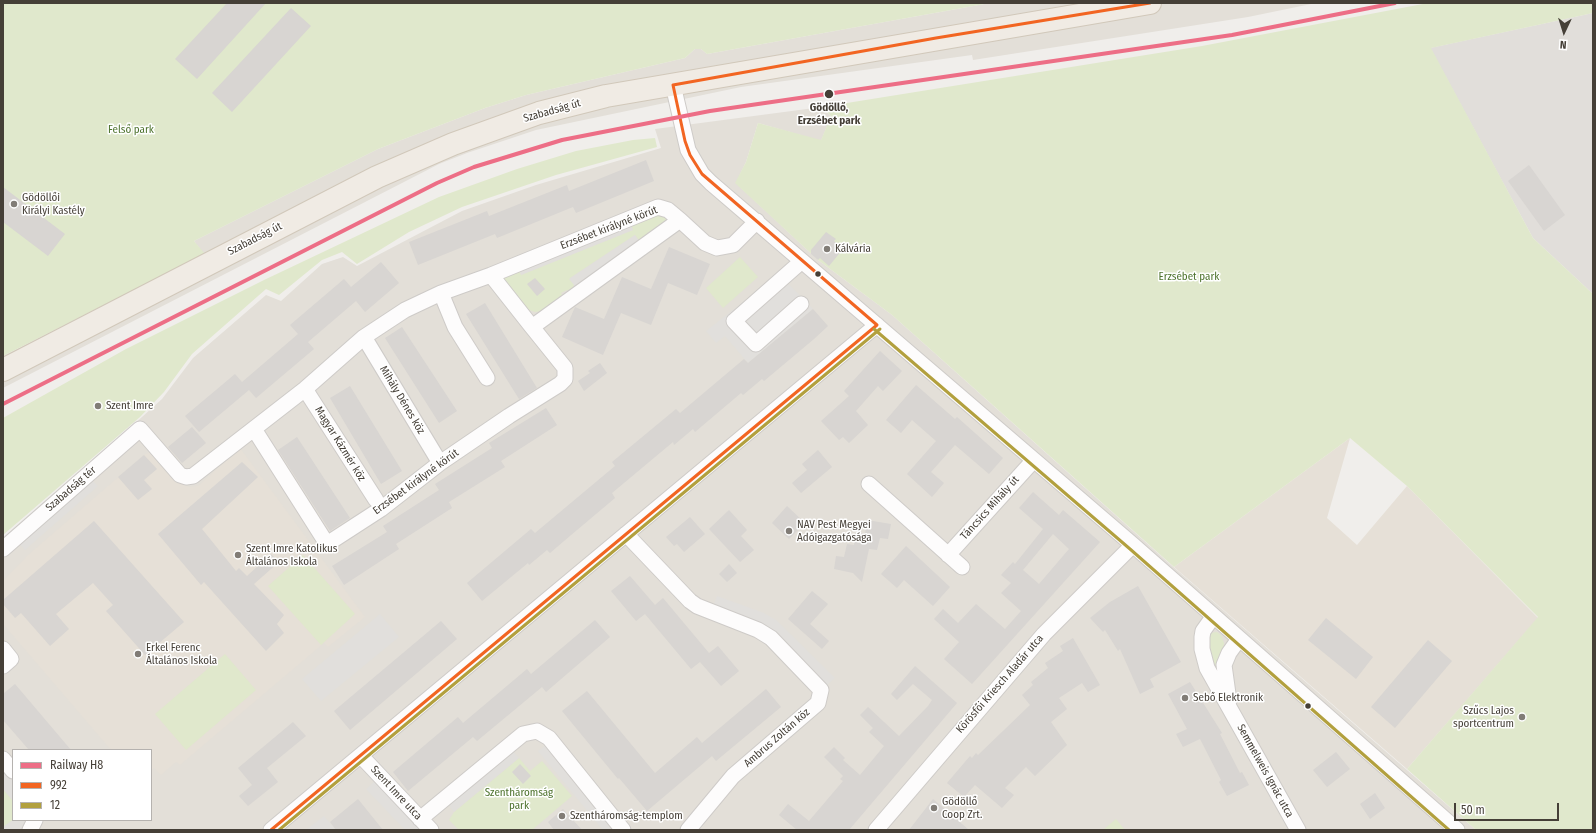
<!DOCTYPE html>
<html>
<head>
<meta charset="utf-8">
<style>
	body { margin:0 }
	#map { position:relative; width:1596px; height:833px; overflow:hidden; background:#f0eeeb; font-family:"Fira Sans Condensed",sans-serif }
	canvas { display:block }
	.frame { position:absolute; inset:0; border:4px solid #453f37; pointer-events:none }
	.legend { position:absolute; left:12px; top:749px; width:140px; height:72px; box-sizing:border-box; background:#fff; border:1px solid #b5b2af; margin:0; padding:5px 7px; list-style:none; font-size:12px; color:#453f37 }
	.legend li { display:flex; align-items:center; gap:8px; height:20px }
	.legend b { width:20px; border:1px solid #b5b2af }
	.north { position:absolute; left:1544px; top:12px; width:40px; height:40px; -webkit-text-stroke:3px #fff; paint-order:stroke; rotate:184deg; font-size:11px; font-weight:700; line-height:16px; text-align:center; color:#453f37 }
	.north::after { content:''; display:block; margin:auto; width:14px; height:18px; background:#453f37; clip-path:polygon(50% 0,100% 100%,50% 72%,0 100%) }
	.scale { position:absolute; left:1454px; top:803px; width:105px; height:18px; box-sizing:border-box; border:2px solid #453f37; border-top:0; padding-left:5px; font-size:12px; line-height:14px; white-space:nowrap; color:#453f37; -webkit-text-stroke:3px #fff; paint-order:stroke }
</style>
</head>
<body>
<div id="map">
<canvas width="1596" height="833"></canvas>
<div class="frame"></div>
<ul class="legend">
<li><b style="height:5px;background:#ed6e86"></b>Railway H8</li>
<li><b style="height:5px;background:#f26522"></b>992</li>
<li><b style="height:5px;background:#b2a03e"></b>12</li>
</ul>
<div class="north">N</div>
<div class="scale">50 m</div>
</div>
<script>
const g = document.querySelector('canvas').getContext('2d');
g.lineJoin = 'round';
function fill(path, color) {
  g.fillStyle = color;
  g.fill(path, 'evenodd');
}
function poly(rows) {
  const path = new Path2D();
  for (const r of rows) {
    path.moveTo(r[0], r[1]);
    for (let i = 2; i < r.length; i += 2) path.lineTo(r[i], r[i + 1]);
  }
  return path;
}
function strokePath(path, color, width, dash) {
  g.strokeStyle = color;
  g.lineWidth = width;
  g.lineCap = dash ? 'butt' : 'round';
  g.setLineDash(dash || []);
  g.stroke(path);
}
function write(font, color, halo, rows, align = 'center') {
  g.font = font + ' "Fira Sans Condensed",sans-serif';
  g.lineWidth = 3;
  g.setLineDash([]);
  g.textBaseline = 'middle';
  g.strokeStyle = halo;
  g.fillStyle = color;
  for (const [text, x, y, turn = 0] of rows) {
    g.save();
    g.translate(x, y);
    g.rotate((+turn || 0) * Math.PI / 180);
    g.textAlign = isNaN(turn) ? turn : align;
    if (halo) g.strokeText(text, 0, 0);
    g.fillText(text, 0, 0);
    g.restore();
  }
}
const residential = poly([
	[990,3,1316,3,1248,17,973,60,972,55,741,87,536,130,467,153,439,164,3,388,3,356,204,255,194,241,378,149,485,108,526,95,685,58,695,49,701,49,707,54],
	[822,107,831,116,821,141,758,123,746,162,736,183,818,260,892,315,1170,564,1476,830,3,830,3,542,162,399,193,358,266,295,281,301,322,264,343,257,357,266,462,211,536,185,661,148,655,129],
	[13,750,151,750,151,820,13,820]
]);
const industrial = poly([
	[1593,13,1593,294,1533,238,1430,48]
]);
const education = poly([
	[1350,438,1327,518,1357,545,1407,486,1538,618,1407,769,1174,567],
	[240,448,365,617,328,647,324,643,180,765,176,762,161,775,154,768,151,770,151,750,111,750,3,624,3,581,28,555,144,455,150,452,161,466,180,483,189,487,198,486]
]);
const green = poly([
	[3,3,990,3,707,54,701,49,695,49,685,58,526,95,485,108,378,149,194,241,205,254,3,356],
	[1428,3,1593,3,1593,13,1431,48,1533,238,1593,294,1593,830,1476,830,1407,769,1538,617,1407,486,1350,438,1174,567,892,315,818,260,735,183,746,162,758,123,821,140,831,116,822,107,1202,46],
	[655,138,657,147,556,175,462,207,409,232,357,264,342,252,322,260,279,295,266,289,192,354,164,392,140,417,3,535,3,418,126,349,264,280,439,197,517,169,576,151,633,140],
	[656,213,666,217,668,220,654,233,653,230,647,233,649,236,640,242,635,235,570,278,574,285,573,288,569,292,567,290,561,293,563,296,542,311,535,312,529,310,504,283,504,278,519,269,521,275,633,230,630,224],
	[740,257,758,277,723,308,706,288],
	[303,555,355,614,321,645,268,586],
	[1217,632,1221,635,1224,643,1219,676,1211,662,1207,636,1210,633],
	[225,654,256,690,186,750,155,714],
	[519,758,530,771,542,761,572,796,532,830,459,830,449,820,454,812],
	[3,789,13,801,13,820,3,827],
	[1116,819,1125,830,1103,830]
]);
const parking = poly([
	[628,218,633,230,521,275,517,264],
	[635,235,643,247,580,292,569,279],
	[779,274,813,309,748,363,725,336,716,343,706,331],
	[87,475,98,486,25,550,15,539],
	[717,596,764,613,776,620,835,678,821,690,782,649,711,612],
	[380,614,399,637,321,701,302,679],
	[546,745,616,830,603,830,538,751],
	[512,750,519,758,454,812,447,803],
	[3,759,13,771,13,801,3,789],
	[375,781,422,830,405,830,366,789],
	[324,816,336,830,306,830],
	[13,820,35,820,30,830,3,830,3,827]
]);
const building = poly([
	[227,3,266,3,197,79,175,59],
	[291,8,311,26,232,112,212,93],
	[646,160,654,181,576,213,573,207,497,238,495,234,418,265,409,242,487,211,489,216,567,185,569,191],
	[1529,165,1565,215,1544,231,1508,181],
	[3,187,65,234,48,256,3,222],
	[826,232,836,239,834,241,843,249,829,266,820,258,818,260,811,254,811,250],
	[669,247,710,264,697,295,668,283,651,325,621,313,603,355,562,337,575,307,604,319,622,277,651,289],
	[381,262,399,283,365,312,356,301,308,342,314,349,256,398,249,390,199,432,185,416,235,374,242,382,298,334,290,325,344,279,351,287],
	[535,278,545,289,537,296,527,284],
	[485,303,537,388,519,399,466,314],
	[813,309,828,326,814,339,764,381,762,379,743,395,741,393,695,432,693,429,674,445,673,442,612,493,615,498,564,541,550,553,547,550,529,565,528,563,482,601,467,583,531,529,535,533,615,466,612,462,676,409,680,413,744,359,748,363],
	[402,327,457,411,439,423,385,338],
	[880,351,902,371,883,391,878,386,856,411,868,425,849,443,843,437,839,440,821,421,849,396,844,391],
	[600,363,607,373,584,391,578,381,590,373,588,371],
	[916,385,955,419,957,417,1003,458,989,474,955,445,931,472,944,483,932,497,907,474,936,441,912,420,901,433,886,420],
	[350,386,402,471,381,484,330,398],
	[546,408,557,425,501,461,505,467,449,502,452,508,396,544,399,549,344,585,332,566,387,532,383,526,439,490,435,484,492,448,489,443],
	[192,427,206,443,182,463,168,447],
	[297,437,350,518,330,531,278,450],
	[818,450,832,467,801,493,792,483,807,470,802,464],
	[144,455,157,469,144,480,152,489,138,500,118,477],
	[242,462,258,477,202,529,236,571,239,568,247,576,271,554,279,562,254,584,284,615,277,624,284,633,266,651,204,582,201,585,158,534],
	[1033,492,1059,515,1063,510,1100,542,972,684,944,659,959,642,934,619,943,609,958,623,976,604,1005,629,1021,611,1001,593,1011,583,1001,575,1013,562,1015,564,1043,529,1019,508],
	[1053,534,1069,549,1039,584,1023,570],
	[787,506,805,523,789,539,772,523],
	[729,510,747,530,741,536,754,550,740,562,709,529],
	[690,517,705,534,684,552,677,544,674,546,666,537],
	[867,520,891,524,888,539,880,538,877,550,869,549,862,582,853,573,834,569,836,556,844,557,847,544,854,545,856,532,865,534],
	[94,521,184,622,145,655,106,611,113,605,93,583,56,614,69,629,50,646,21,613,15,618,3,604,3,600],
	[906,546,950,587,933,606,904,580,897,588,881,574],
	[729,564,737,573,727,582,719,574],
	[630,576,655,605,663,598,709,653,718,646,739,671,721,686,700,662,691,669,645,614,636,621,611,591],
	[1138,586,1181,662,1150,679,1154,687,1140,694,1120,649,1118,651,1105,630,1103,632,1090,618,1110,602],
	[812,591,828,604,810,624,829,641,822,649,788,619],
	[1326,618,1373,657,1356,679,1308,640],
	[595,620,610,637,546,692,542,687,477,741,473,737,408,791,393,772,458,717,463,723,527,669,531,674],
	[441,621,457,639,350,730,334,711],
	[1073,638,1100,685,1088,692,1082,683,1059,698,1067,709,1051,722,1067,745,1035,776,1026,767,1005,788,1014,795,1002,808,975,785,964,797,947,783,970,756,972,758,976,753,978,755,1030,705,1022,695,1033,685,1031,682,1048,668,1045,663,1063,651,1060,646],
	[1428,640,1452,661,1395,728,1371,707],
	[915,666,957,703,849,830,797,830,779,815,788,804,809,821,843,781,840,779,843,776,824,757,834,747,845,758,843,760,860,775,884,746,869,732,873,728,860,715,868,707,899,736,928,706,932,700,913,684,897,700,891,694],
	[1190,682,1222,733,1220,734,1240,773,1242,772,1249,785,1227,796,1219,782,1221,780,1200,739,1183,747,1176,734,1187,729,1168,694],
	[15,684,71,750,29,750,3,720,3,694],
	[766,689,781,707,716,761,712,756,647,811,619,778,618,779,562,711,587,691,655,773,697,737,702,743],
	[293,722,306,736,267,768,278,782,248,806,239,796,252,785,238,768],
	[1336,752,1350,769,1327,787,1313,770],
	[520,764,531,776,523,784,512,772],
	[1375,793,1385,808,1370,819,1360,804],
	[358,799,383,830,336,830,330,822],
	[933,799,969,830,909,830],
	[563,809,582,830,554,830,548,822]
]);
const street = poly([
	[673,85,688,150,702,174,711,183,1133,545,1457,830],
	[680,220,532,327,491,275,658,207,668,210,680,220,705,243,717,248,733,245,757,221],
	[441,293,455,327,487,378],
	[801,304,756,344,734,321,802,261],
	[364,337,440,463],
	[305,389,376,500],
	[254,429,327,544,381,509,440,463,509,416,560,384,565,379,565,368,532,327],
	[869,484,962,567],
	[626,534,690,601,697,606,758,630,771,638,821,690,818,703,733,776,688,830],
	[3,549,140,429,180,475,186,477,193,476,305,389,364,337,405,310,441,293,491,275],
	[948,555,1033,461],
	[1213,617,1203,631,1202,637,1202,649,1207,668,1298,830],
	[3,649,11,659,3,666],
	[1229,701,1224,665,1229,653,1239,639],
	[361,756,431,830],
	[3,759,13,771],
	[420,819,523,734,537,731,549,738,623,830],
	[30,830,35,820],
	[271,830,877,325],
	[876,830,1044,634,1133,545]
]);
const primary = poly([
	[3,370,377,177,453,144,539,113,606,96,1150,3]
]);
const bus1 = poly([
	[673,85,936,38,1150,3],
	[673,85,685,141,690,155,702,174,877,325],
	[271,830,877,325]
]);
const bus2 = poly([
	[874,329,1130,549,1449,830],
	[279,830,880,329]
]);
const rail1 = poly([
	[3,404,437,183,474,167,562,140,710,111,1232,35,1395,3]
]);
const markers = [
	[829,94,5,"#453f37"],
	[14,204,4,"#817c76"],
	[827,249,4,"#817c76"],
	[818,274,3.5,"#453f37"],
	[98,406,4,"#817c76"],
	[789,531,4,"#817c76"],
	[238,555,4,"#817c76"],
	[138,654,4,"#817c76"],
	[1185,698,4,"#817c76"],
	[1308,706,3.5,"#453f37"],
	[1522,717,4,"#817c76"],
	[934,808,4,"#817c76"],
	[562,816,4,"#817c76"]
];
const stopNames = [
	["Gödöllő,",829,108],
	["Erzsébet park",829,121]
];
const streetNames = [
	["Szabadság út",552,111,-16],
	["Erzsébet királyné körút",609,228,-21],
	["Szabadság út",255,239,-27],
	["Mihály Dénes köz",402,400,59],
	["Magyar Kázmér köz",340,444,58],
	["Erzsébet királyné körút",416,482,-36],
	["Szabadság tér",71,489,-41],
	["Táncsics Mihály út",990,508,-48],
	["Körösfői Kriesch Aladár utca",1000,684,-49],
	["Ambrus Zoltán köz",777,738,-41],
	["Semmelweis Ignác utca",1265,771,61],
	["Szent Imre utca",396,793,47]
];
const parkNames = [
	["Felső park",131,130],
	["Erzsébet park",1189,277],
	["Szentháromság",519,793],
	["park",519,806]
];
const poiNames = [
	["Gödöllői",22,198],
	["Királyi Kastély",22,211],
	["Kálvária",835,249],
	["Szent Imre",106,406],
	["NAV Pest Megyei",797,525],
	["Adóigazgatósága",797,538],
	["Szent Imre Katolikus",246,549],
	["Általános Iskola",246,562],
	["Erkel Ferenc",146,648],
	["Általános Iskola",146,661],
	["Sebő Elektronik",1193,698],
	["Szűcs Lajos",1514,711,"right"],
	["sportcentrum",1514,724,"right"],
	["Gödöllő",942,802],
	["Coop Zrt.",942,815],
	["Szentháromság-templom",570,816]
];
fill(residential, '#e3dfd8');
fill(industrial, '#e1deda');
fill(education, '#e6e0d7');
fill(green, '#e0e8cc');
fill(parking, '#e1dfdc');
fill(building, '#d8d5d2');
strokePath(street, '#cecbc8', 17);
strokePath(primary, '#d1c8ba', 24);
strokePath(street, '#fdfcfc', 15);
strokePath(primary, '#f0ebe4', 22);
strokePath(bus1, '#f26522', 3);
strokePath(bus2, '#b2a03e', 3);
strokePath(rail1, '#ed6e86', 4);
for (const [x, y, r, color] of markers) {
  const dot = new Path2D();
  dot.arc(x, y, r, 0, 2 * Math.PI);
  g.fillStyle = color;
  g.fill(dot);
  strokePath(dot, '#fff', 1.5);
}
write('bold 11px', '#453f37', '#fff', stopNames);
write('11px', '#453f37', '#fff', streetNames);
write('11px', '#4e732e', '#fff', parkNames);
write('11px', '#453f37', '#fff', poiNames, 'left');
</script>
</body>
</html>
